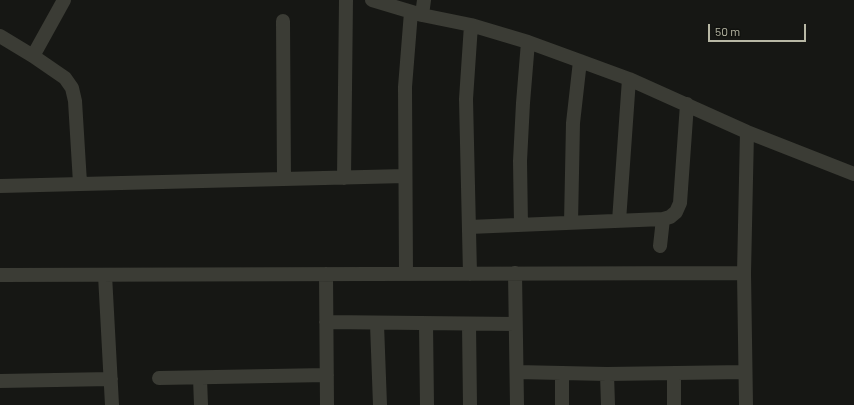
<!DOCTYPE html>
<html>
<head>
<meta charset="utf-8">
<style>
	body { margin:0 }
	#map { position:relative; width:854px; height:405px; overflow:hidden; background:#161714; font-family:Barlow,sans-serif }
	canvas { display:block }
	.scale { position:absolute; left:708px; top:24px; width:98px; height:18px; box-sizing:border-box; border:2px solid #b8b8a5; border-top:0; padding-left:5px; font-size:12px; line-height:14px; white-space:nowrap; color:#b8b8a5; -webkit-text-stroke:3px #11120f; paint-order:stroke }
</style>
</head>
<body>
<div id="map">
<canvas width="854" height="405"></canvas>
<div class="scale">50 m</div>
</div>
<script>
const g = document.querySelector('canvas').getContext('2d');
g.lineJoin = 'round';
function poly(rows) {
  const path = new Path2D();
  for (const r of rows) {
    path.moveTo(r[0], r[1]);
    for (let i = 2; i < r.length; i += 2) path.lineTo(r[i], r[i + 1]);
  }
  return path;
}
function strokePath(path, color, width, dash) {
  g.strokeStyle = color;
  g.lineWidth = width;
  g.lineCap = dash ? 'butt' : 'round';
  g.setLineDash(dash || []);
  g.stroke(path);
}
const minor = poly([
	[372,0,422,15,471,25,528,42,580,61,629,79,747,132,854,174],
	[422,15,424,0],
	[283,21,284,179],
	[0,36,33,56,65,78,72,88,75,101,80,183],
	[33,56,64,0],
	[344,178,346,0],
	[0,186,405,176],
	[619,221,629,79],
	[571,223,573,123,580,61],
	[521,225,520,161,523,103,528,42],
	[469,227,663,219,670,217,676,212,680,203,687,104],
	[660,246,663,219],
	[515,273,517,405],
	[326,274,327,405],
	[406,274,405,87,411,12],
	[470,274,466,99,471,25],
	[0,275,744,273],
	[105,275,112,405],
	[326,322,515,324],
	[377,324,380,405],
	[426,324,427,405],
	[469,324,470,405],
	[517,372,607,374,745,372],
	[674,373,674,405],
	[562,374,562,405],
	[607,374,608,405],
	[159,378,327,375],
	[200,378,201,405],
	[0,381,111,379],
	[746,405,744,273,747,132]
]);
strokePath(minor, '#3b3c35', 14);
</script>
</body>
</html>
